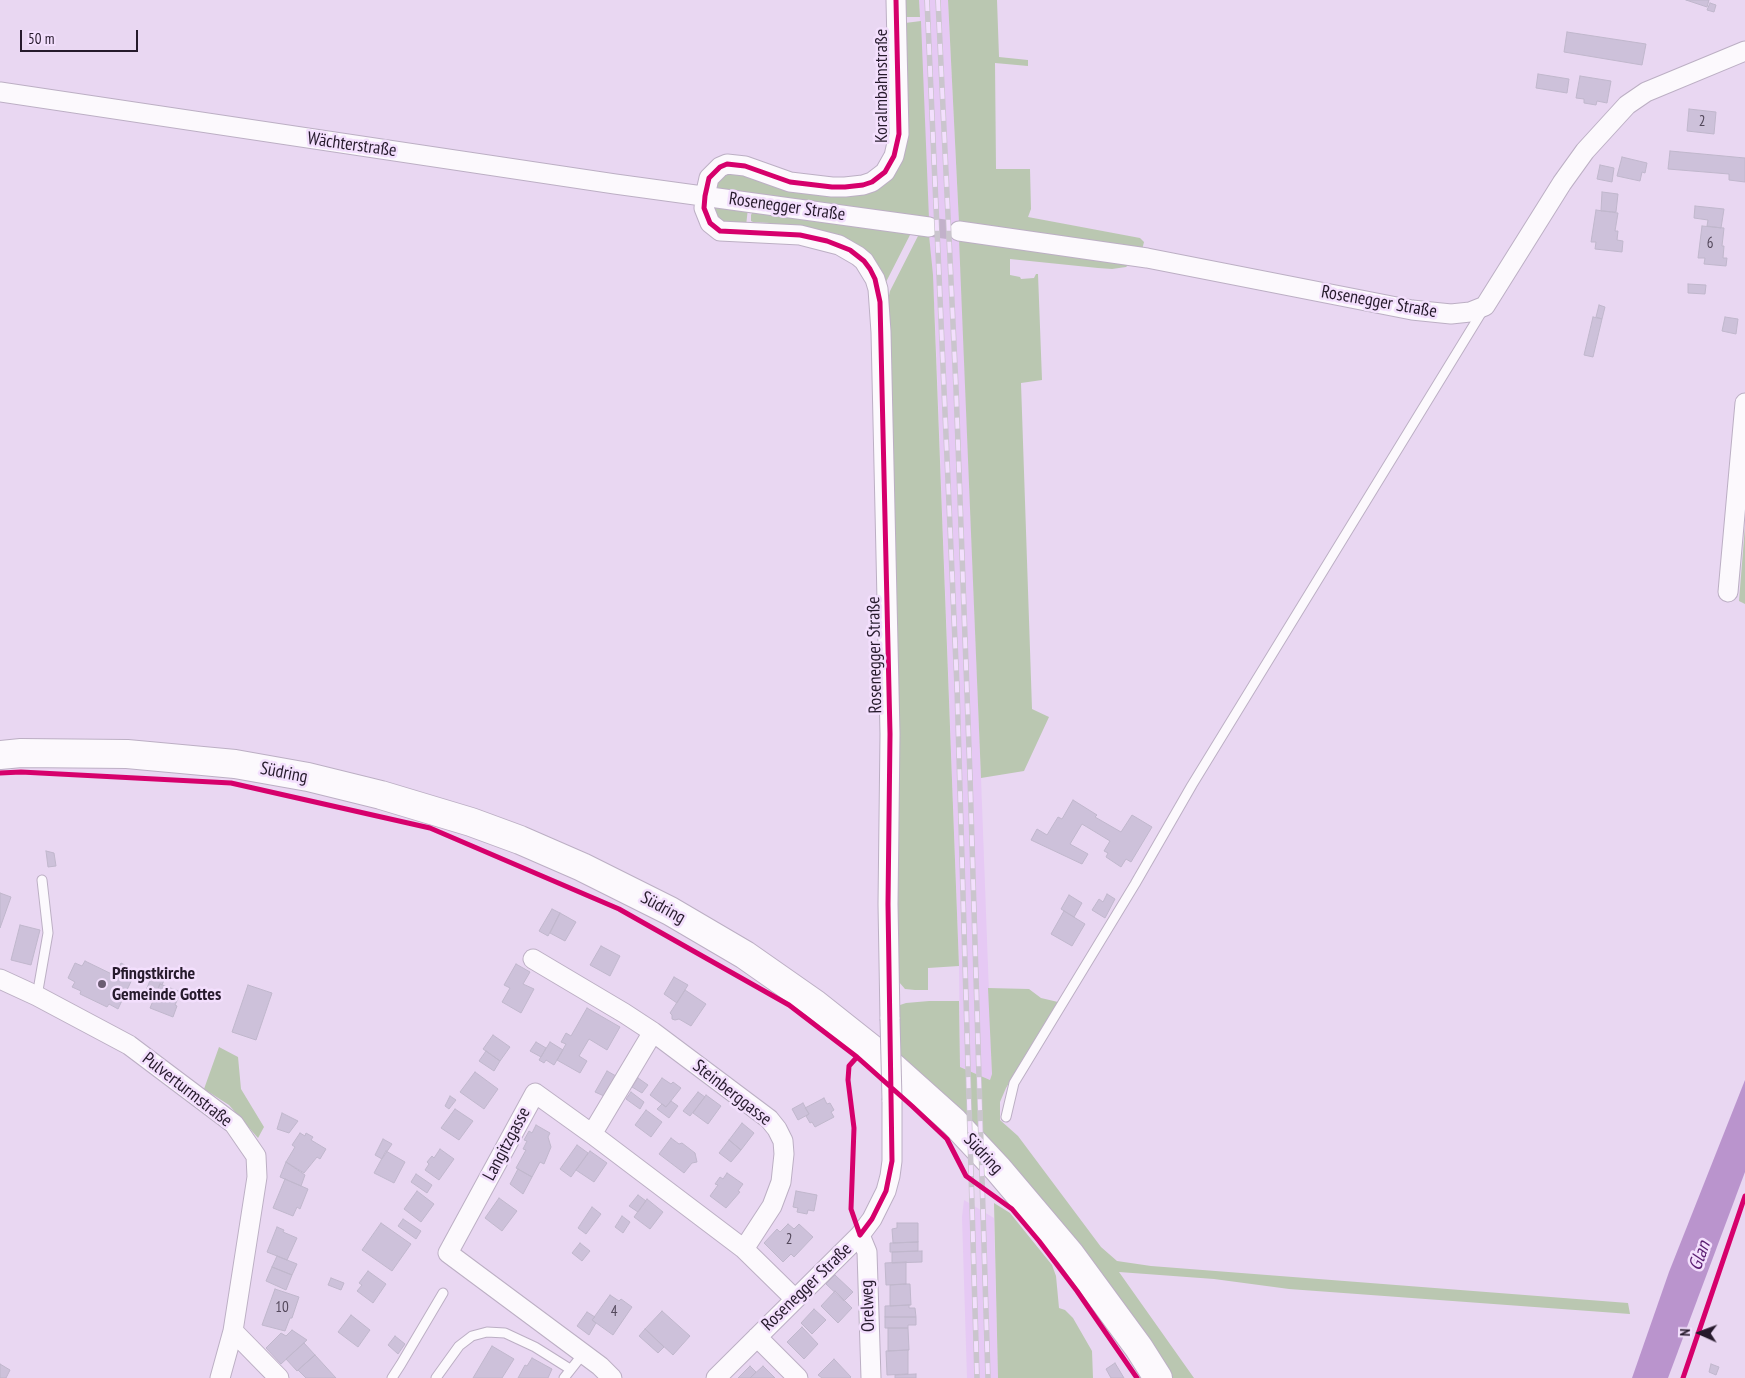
<!DOCTYPE html>
<html>
<head>
<meta charset="utf-8">
<style>
	body { margin:0 }
	#map { position:relative; width:1745px; height:1378px; overflow:hidden; background:#e9d7f2; font-family:"PT Sans Narrow",sans-serif }
	canvas { display:block }
	.north { position:absolute; left:1675px; top:1308px; width:50px; height:50px; -webkit-text-stroke:4px #f3dffd; paint-order:stroke; rotate:272deg; font-size:14px; font-weight:700; line-height:20px; text-align:center; color:#261a2c }
	.north::after { content:''; display:block; margin:auto; width:18px; height:22px; background:#261a2c; clip-path:polygon(50% 0,100% 100%,50% 72%,0 100%) }
	.scale { position:absolute; left:20px; top:30px; width:118px; height:22px; box-sizing:border-box; border:2px solid #261a2c; border-top:0; padding-left:6px; font-size:15px; line-height:18px; white-space:nowrap; color:#261a2c; -webkit-text-stroke:4px #f3dffd; paint-order:stroke }
</style>
</head>
<body>
<div id="map">
<canvas width="1745" height="1378"></canvas>
<div class="north">N</div>
<div class="scale">50 m</div>
</div>
<script>
const g = document.querySelector('canvas').getContext('2d');
g.lineJoin = 'round';
function fill(path, color) {
  g.fillStyle = color;
  g.fill(path, 'evenodd');
}
function poly(rows) {
  const path = new Path2D();
  for (const r of rows) {
    path.moveTo(r[0], r[1]);
    for (let i = 2; i < r.length; i += 2) path.lineTo(r[i], r[i + 1]);
  }
  return path;
}
function strokePath(path, color, width, dash) {
  g.strokeStyle = color;
  g.lineWidth = width;
  g.lineCap = dash ? 'butt' : 'round';
  g.setLineDash(dash || []);
  g.stroke(path);
}
function write(font, color, halo, rows, align = 'center') {
  g.font = font + ' "PT Sans Narrow",sans-serif';
  g.lineWidth = 5;
  g.setLineDash([]);
  g.textBaseline = 'middle';
  g.strokeStyle = halo;
  g.fillStyle = color;
  for (const [text, x, y, turn = 0] of rows) {
    g.save();
    g.translate(x, y);
    g.rotate((+turn || 0) * Math.PI / 180);
    g.textAlign = isNaN(turn) ? turn : align;
    if (halo) g.strokeText(text, 0, 0);
    g.fillText(text, 0, 0);
    g.restore();
  }
}
const built = poly([
	[919,0,948,0,959,223,981,778,992,1074,990,1080,960,1067,959,966,935,318,929,235],
	[964,1200,994,1218,998,1378,967,1378,962,1217]
]);
const green = poly([
	[901,0,919,0,920,17,905,17],
	[948,0,997,0,999,57,1028,60,1028,66,995,63,996,169,1030,169,1031,209,1028,217,1140,238,1144,242,1142,250,959,223],
	[921,21,929,219,719,189,716,186,720,172,885,181,905,23],
	[715,207,748,208,746,226,721,224,714,211],
	[753,211,911,233,885,284,878,269,773,227,770,223,753,222,751,221,751,215],
	[919,234,929,235,933,275,959,966,928,968,928,990,915,990,905,989,899,982,896,975,887,304,890,291],
	[959,239,1129,264,1126,267,1112,269,1098,268,1010,259,1010,275,1020,277,1021,279,1034,278,1036,274,1038,274,1042,380,1021,383,1032,709,1049,717,1024,771,981,778],
	[1745,526,1745,604,1739,601],
	[988,988,1029,989,1041,998,1058,1002,1006,1088,1000,1102,1000,1120,1018,1136,1101,1247,1117,1261,1151,1266,1628,1303,1630,1314,1289,1289,1214,1279,1119,1272,1194,1378,1171,1378,898,1054,898,1007,900,1005,906,1003,929,1001,959,1001,960,1067,990,1080,992,1074],
	[219,1047,238,1057,241,1089,264,1127,258,1138,229,1105,204,1089],
	[994,1203,1010,1213,1052,1265,1056,1276,1059,1308,1065,1310,1073,1318,1092,1351,1093,1378,998,1378]
]);
const water = poly([
	[1745,1080,1745,1172,1668,1378,1632,1378,1669,1272]
]);
const building = poly([
	[1686,0,1709,0,1707,7,1686,0],
	[1710,3,1716,5,1714,12,1707,10,1710,3],
	[1567,32,1646,44,1642,65,1564,52,1567,32],
	[1538,74,1569,79,1567,93,1536,88,1538,74],
	[1580,76,1611,81,1607,103,1597,101,1596,105,1584,103,1584,99,1576,98,1580,76],
	[1689,109,1716,112,1714,134,1687,131,1689,109],
	[1670,151,1745,158,1745,182,1729,180,1729,174,1668,169,1670,151],
	[1622,157,1647,163,1645,173,1642,172,1640,181,1617,176,1622,157],
	[1600,165,1614,168,1612,182,1597,179,1600,165],
	[1602,192,1618,194,1616,212,1601,211,1602,192],
	[1695,206,1724,209,1721,228,1707,226,1708,220,1694,218,1695,206],
	[1596,210,1618,213,1615,231,1618,231,1617,240,1623,241,1622,252,1595,249,1596,242,1591,242,1596,210],
	[1702,226,1724,228,1722,246,1724,246,1723,258,1727,258,1726,266,1704,264,1705,258,1698,258,1702,226],
	[1688,284,1706,285,1705,294,1688,293,1688,284],
	[1599,305,1605,307,1602,319,1596,317,1599,305],
	[1593,317,1602,319,1593,357,1584,355,1593,317],
	[1725,317,1738,319,1736,334,1722,331,1725,317],
	[1073,800,1097,815,1095,817,1121,832,1132,815,1152,827,1131,862,1126,859,1121,867,1106,857,1108,853,1104,851,1110,841,1082,824,1070,844,1088,854,1082,864,1031,840,1037,829,1047,835,1058,817,1062,819,1073,800],
	[46,851,54,853,56,866,48,867,46,851],
	[0,893,11,897,0,928,0,893],
	[1107,894,1115,899,1105,918,1092,910,1099,899,1103,902,1107,894],
	[1069,895,1082,903,1074,917,1061,909,1069,895],
	[552,909,560,913,548,936,539,931,552,909],
	[1064,911,1085,924,1072,946,1051,934,1064,911],
	[560,913,576,922,565,941,550,933,560,913],
	[20,925,40,930,31,965,11,960,20,925],
	[601,946,620,956,610,976,590,965,601,946],
	[85,961,122,979,125,973,118,969,121,963,136,971,118,1009,109,1004,107,1007,80,994,81,991,72,987,75,982,68,978,75,963,82,966,85,961],
	[516,964,530,972,523,984,534,989,521,1013,502,1002,510,988,504,985,516,964],
	[153,973,165,978,162,985,160,984,154,997,145,993,153,973],
	[674,977,688,985,677,1003,664,994,674,977],
	[160,984,181,992,175,1005,177,1006,173,1017,150,1008,160,984],
	[248,985,272,993,256,1040,232,1032,248,985],
	[685,990,706,1004,691,1026,679,1019,675,1020,672,1019,672,1015,670,1013,685,990],
	[587,1008,620,1027,607,1050,589,1039,579,1056,587,1061,580,1073,557,1060,566,1044,561,1042,566,1033,571,1036,587,1008],
	[493,1035,510,1047,500,1061,483,1049,493,1035],
	[536,1042,546,1048,541,1057,530,1051,536,1042],
	[550,1042,563,1050,554,1065,546,1060,544,1063,539,1060,550,1042],
	[486,1051,500,1061,494,1071,479,1061,486,1051],
	[607,1071,616,1076,604,1096,595,1092,607,1071],
	[475,1072,498,1089,484,1109,460,1092,475,1072],
	[638,1078,648,1085,642,1093,632,1087,638,1078],
	[662,1078,671,1084,673,1082,681,1088,666,1107,650,1095,662,1078],
	[631,1092,644,1102,640,1109,626,1099,631,1092],
	[698,1092,705,1097,690,1116,683,1111,698,1092],
	[706,1095,721,1106,708,1124,693,1113,706,1095],
	[450,1096,456,1100,449,1109,445,1106,450,1096],
	[824,1098,827,1104,830,1103,834,1110,831,1112,834,1117,815,1127,812,1122,810,1123,806,1116,809,1114,805,1108,824,1098],
	[671,1101,678,1106,669,1118,657,1109,662,1104,666,1107,671,1101],
	[803,1103,809,1114,798,1120,792,1109,803,1103],
	[455,1109,473,1121,459,1140,441,1128,455,1109],
	[646,1110,662,1122,651,1137,635,1125,646,1110],
	[282,1113,298,1121,289,1133,277,1129,282,1113],
	[742,1123,754,1133,741,1150,729,1140,742,1123],
	[536,1125,550,1133,548,1137,551,1147,544,1164,540,1162,532,1177,516,1168,526,1150,523,1149,527,1141,524,1140,529,1131,532,1133,536,1125],
	[300,1133,305,1136,306,1133,313,1137,311,1140,326,1149,320,1159,317,1157,304,1173,286,1162,295,1147,292,1145,300,1133],
	[671,1138,679,1144,682,1143,695,1153,697,1162,692,1163,684,1173,659,1154,671,1138],
	[383,1139,392,1144,382,1159,375,1155,383,1139],
	[729,1140,741,1150,731,1162,719,1153,729,1140],
	[577,1145,588,1153,571,1177,560,1169,577,1145],
	[440,1149,454,1159,439,1180,425,1170,429,1164,427,1162,432,1156,434,1158,440,1149],
	[386,1151,405,1162,394,1183,374,1173,386,1151],
	[590,1151,607,1163,594,1182,576,1170,590,1151],
	[286,1162,305,1175,301,1186,280,1177,286,1162],
	[518,1169,532,1177,523,1194,510,1184,518,1169],
	[727,1173,743,1184,738,1191,740,1192,726,1208,710,1196,718,1185,715,1184,720,1177,723,1179,727,1173],
	[416,1174,432,1185,427,1193,411,1182,416,1174],
	[285,1179,308,1189,300,1209,297,1207,293,1216,273,1208,285,1179],
	[417,1191,434,1204,421,1222,404,1209,417,1191],
	[796,1191,817,1195,814,1211,808,1210,807,1214,797,1212,798,1208,793,1207,796,1191],
	[638,1195,646,1201,638,1212,629,1206,638,1195],
	[499,1198,517,1211,502,1231,485,1218,499,1198],
	[647,1199,663,1212,650,1229,634,1217,647,1199],
	[592,1207,601,1214,586,1234,578,1228,592,1207],
	[622,1216,630,1222,623,1233,615,1227,622,1216],
	[403,1219,421,1231,416,1239,398,1226,403,1219],
	[381,1223,411,1244,392,1271,362,1250,381,1223],
	[897,1223,918,1223,918,1242,893,1243,892,1229,897,1228,897,1223],
	[788,1224,794,1229,799,1224,813,1237,794,1257,791,1254,783,1262,764,1243,777,1229,780,1232,788,1224],
	[277,1227,284,1230,283,1232,297,1238,287,1260,267,1252,277,1227],
	[918,1242,918,1251,890,1252,890,1243,918,1242],
	[580,1243,590,1251,582,1261,572,1253,580,1243],
	[922,1251,922,1262,892,1263,892,1252,922,1251],
	[277,1256,297,1264,292,1275,272,1267,277,1256],
	[906,1262,906,1284,886,1285,885,1263,906,1262],
	[272,1267,292,1275,286,1290,266,1281,272,1267],
	[368,1271,386,1284,373,1303,357,1291,362,1285,359,1283,368,1271],
	[835,1275,853,1292,844,1301,826,1284,835,1275],
	[331,1278,344,1283,341,1290,328,1285,331,1278],
	[906,1284,910,1284,911,1305,890,1306,890,1285,906,1284],
	[275,1289,299,1297,292,1318,290,1318,285,1331,262,1325,275,1289],
	[835,1291,852,1308,838,1323,821,1306,835,1291],
	[610,1295,619,1301,621,1299,632,1307,613,1335,592,1320,610,1295],
	[909,1305,909,1308,915,1308,916,1317,885,1317,885,1306,909,1305],
	[814,1309,826,1320,812,1334,801,1323,814,1309],
	[662,1311,690,1336,673,1355,645,1329,662,1311],
	[587,1312,595,1317,592,1320,596,1323,589,1335,577,1326,587,1312],
	[351,1315,370,1330,358,1347,338,1332,351,1315],
	[885,1317,916,1317,916,1325,908,1325,908,1328,885,1328,885,1317],
	[802,1327,818,1344,804,1359,787,1342,802,1327],
	[888,1328,908,1328,909,1350,888,1351,888,1328],
	[645,1329,664,1347,658,1353,639,1336,645,1329],
	[292,1330,307,1340,281,1364,266,1348,281,1333,286,1336,292,1330],
	[395,1336,405,1344,398,1354,388,1345,395,1336],
	[304,1343,315,1355,297,1371,286,1359,304,1343],
	[492,1346,514,1359,502,1378,473,1378,492,1346],
	[908,1350,908,1374,887,1375,886,1351,908,1350],
	[315,1355,336,1378,306,1378,298,1370,315,1355],
	[532,1358,552,1369,548,1378,518,1378,525,1365,527,1366,532,1358],
	[834,1359,851,1377,850,1378,822,1378,818,1375,834,1359],
	[1115,1363,1124,1378,1111,1378,1106,1369,1115,1363],
	[0,1364,10,1370,6,1378,0,1378,0,1364],
	[1711,1364,1719,1367,1716,1375,1709,1372,1711,1364],
	[750,1366,756,1372,750,1378,738,1378,750,1366],
	[763,1366,775,1378,750,1378,763,1366],
	[916,1374,916,1378,895,1378,895,1375,916,1374]
]);
const minorTunnel = poly([
	[929,227,959,231]
]);
const service = poly([
	[37,996,48,933,42,880],
	[1006,1117,1014,1083,1135,884,1192,785,1483,310],
	[392,1378,401,1364,443,1293],
	[436,1378,459,1346,472,1336,487,1332,505,1333,535,1347,570,1369],
	[564,1378,583,1354]
]);
const minor = poly([
	[0,92,615,184,929,227],
	[959,231,1147,258,1412,310,1451,314,1470,312,1485,306,1562,183,1585,151,1627,105,1646,92,1745,51],
	[1728,592,1745,403],
	[533,959,624,1013,653,1032],
	[0,979,37,996,129,1045,234,1124,256,1156,257,1177,233,1331,220,1378],
	[890,1019,888,904,890,734,881,332,878,289,875,279,864,261,858,256,839,245,800,235,720,231,710,223,704,208,705,196,709,178,720,167,727,164,745,166,790,182,832,187,845,187,863,185,872,182,885,172,894,156,899,134,896,0],
	[592,1134,653,1032,769,1119,777,1129,783,1141,784,1154,781,1182,772,1206,744,1249],
	[860,1235,867,1252,871,1378],
	[233,1331,279,1378],
	[757,1337,798,1378],
	[612,1378,600,1366,561,1337,448,1253,535,1093,592,1134,744,1249,795,1299],
	[716,1378,860,1235,872,1219,886,1191,890,1176,892,1161,892,1100]
]);
const primary = poly([
	[0,755,21,753,127,754,235,764,308,777,381,795,471,822,520,840,582,867,670,911,745,955,815,1004,878,1054,954,1122,998,1169,1070,1254,1139,1348,1158,1378]
]);
const rail = poly([
	[927,0,957,687,977,1378],
	[938,0,956,388,970,776,988,1378]
]);
const minorBridge = poly([
	[890,1019,892,1100]
]);
const cycleway = poly([
	[0,773,21,772,231,783,430,828,619,909,789,1005,857,1057,912,1106,947,1139,966,1176,1012,1209,1039,1241,1077,1291,1137,1378],
	[857,1057,849,1066,848,1080,854,1128,851,1209,860,1235],
	[860,1235,872,1219,886,1191,892,1161,888,904,890,734,880,302,875,279,870,269,864,261,850,250,827,241,800,235,720,231,710,223,704,208,705,196,709,178,720,167,727,164,745,166,790,182,832,187,845,187,863,185,872,182,885,172,894,156,899,134,896,0],
	[1683,1378,1745,1196]
]);
const markers = [
	[102,984,5,"#6a5c71"]
];
const numberNames = [
	["2",1702,122],
	["6",1710,244],
	["2",789,1240],
	["10",282,1308],
	["4",614,1312]
];
const streetNames = [
	["Koralmbahnstraße",882,86,-90],
	["Wächterstraße",352,145,8],
	["Rosenegger Straße",787,207,8],
	["Rosenegger Straße",1379,302,10],
	["Rosenegger Straße",875,655,-91],
	["Südring",284,773,11],
	["Südring",663,908,29],
	["Pulverturmstraße",187,1090,38],
	["Steinberggasse",732,1093,38],
	["Langitzgasse",507,1144,-62],
	["Südring",983,1154,47],
	["Rosenegger Straße",807,1287,-44],
	["Orelweg",868,1306,-92]
];
const poiNames = [
	["Pfingstkirche",112,974],
	["Gemeinde Gottes",112,995]
];
const waterNames = [
	["Glan",1700,1256,-70]
];
fill(built, '#e6c9f4');
fill(green, '#bac7b1');
fill(water, '#ba94cd');
fill(building, '#cdc1da');
strokePath(building, '#c0b7cc', 1);
strokePath(minorTunnel, '#c2b1ca', 19, [19, 9]);
strokePath(service, '#bcafc4', 11);
strokePath(minor, '#bcafc4', 21);
strokePath(primary, '#bcafc4', 30);
strokePath(service, '#fcf9fd', 9);
strokePath(minor, '#fcf9fd', 19);
strokePath(primary, '#fcf9fd', 28);
strokePath(rail, '#cac5cd', 5.5);
strokePath(rail, '#f3dffd', 4, [11]);
strokePath(minorBridge, '#bcafc4', 21, []);
strokePath(minorBridge, '#fcf9fd', 19);
strokePath(cycleway, '#d6006c', 5);
for (const [x, y, r, color] of markers) {
  const dot = new Path2D();
  dot.arc(x, y, r, 0, 2 * Math.PI);
  g.fillStyle = color;
  g.fill(dot);
  strokePath(dot, '#f3dffd', 2);
}
write('15px', '#53485b', null, numberNames);
write('18px', '#261a2c', '#f3dffd', streetNames);
write('bold 18px', '#261a2c', '#f3dffd', poiNames, 'left');
write('italic 19px', '#591c71', '#f3dffd', waterNames);
</script>
</body>
</html>
